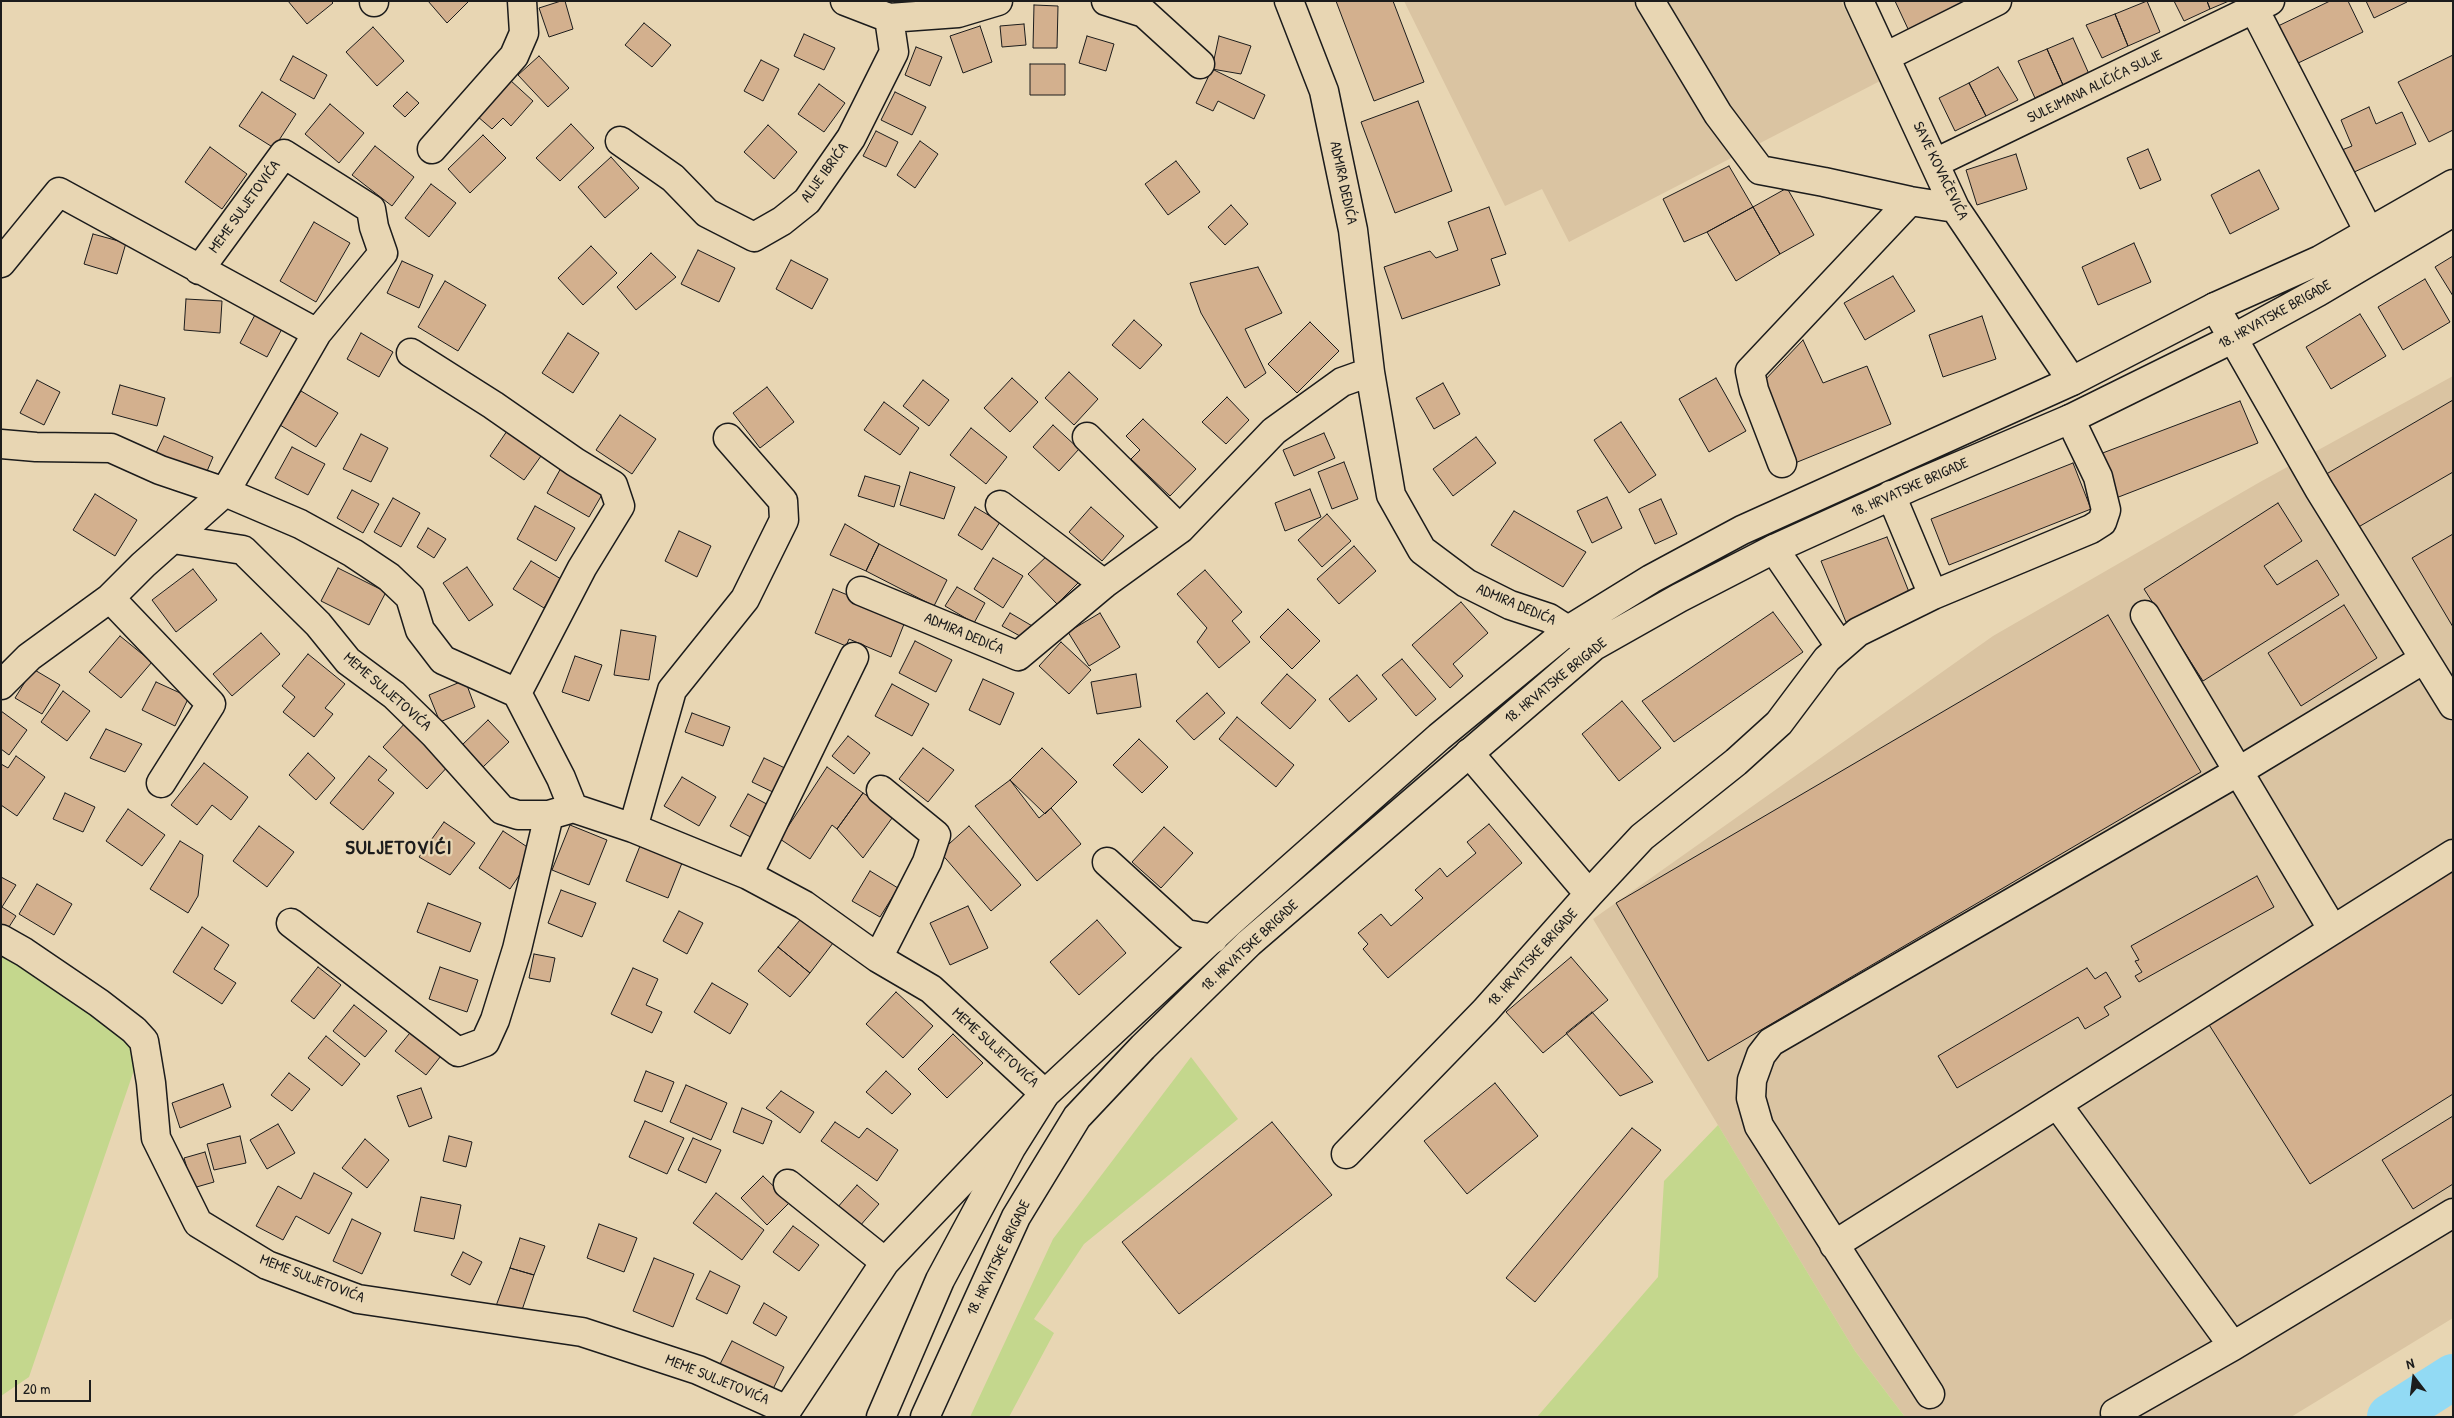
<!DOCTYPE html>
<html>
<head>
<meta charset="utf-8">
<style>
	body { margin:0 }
	#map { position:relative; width:2454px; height:1418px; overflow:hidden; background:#e8d6b3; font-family:"Patrick Hand",sans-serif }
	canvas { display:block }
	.frame { position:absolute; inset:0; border:2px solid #1c1c1c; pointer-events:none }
	.north { position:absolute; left:2389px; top:1353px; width:50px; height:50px; -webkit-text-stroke:4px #e8d6b3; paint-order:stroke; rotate:345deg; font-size:14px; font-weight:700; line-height:20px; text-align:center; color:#1c1c1c }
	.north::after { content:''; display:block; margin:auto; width:18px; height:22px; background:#1c1c1c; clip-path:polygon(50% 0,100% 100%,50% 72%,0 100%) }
	.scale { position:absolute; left:15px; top:1380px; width:76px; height:22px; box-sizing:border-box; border:2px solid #1c1c1c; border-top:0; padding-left:6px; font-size:15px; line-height:18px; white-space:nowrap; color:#1c1c1c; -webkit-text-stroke:4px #e8d6b3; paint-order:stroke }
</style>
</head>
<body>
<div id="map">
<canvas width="2454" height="1418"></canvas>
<div class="frame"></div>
<div class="north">N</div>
<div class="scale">20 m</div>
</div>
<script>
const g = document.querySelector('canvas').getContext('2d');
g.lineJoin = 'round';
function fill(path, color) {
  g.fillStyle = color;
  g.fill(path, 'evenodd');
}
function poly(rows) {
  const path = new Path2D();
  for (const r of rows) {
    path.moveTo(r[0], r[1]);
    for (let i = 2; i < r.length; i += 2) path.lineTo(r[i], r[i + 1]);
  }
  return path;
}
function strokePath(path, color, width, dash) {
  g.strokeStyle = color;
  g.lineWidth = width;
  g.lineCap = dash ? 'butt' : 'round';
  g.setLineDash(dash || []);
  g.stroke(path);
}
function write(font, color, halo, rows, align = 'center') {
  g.font = font + ' "Patrick Hand",sans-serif';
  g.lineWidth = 4.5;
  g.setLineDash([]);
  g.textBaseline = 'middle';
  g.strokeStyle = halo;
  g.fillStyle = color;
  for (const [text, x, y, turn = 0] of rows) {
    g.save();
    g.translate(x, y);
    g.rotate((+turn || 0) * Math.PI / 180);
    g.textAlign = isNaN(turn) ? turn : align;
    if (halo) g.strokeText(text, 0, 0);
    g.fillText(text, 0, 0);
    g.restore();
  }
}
const built = poly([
	[1404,1,1841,1,1880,81,1569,242,1542,189,1505,206],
	[2453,376,2453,1318,2291,1417,1905,1417,1855,1351,1593,919,1993,636,2260,482]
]);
const green = poly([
	[1,939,144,1041,29,1377,1,1396],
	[1191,1057,1238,1119,1084,1244,1034,1319,1054,1333,1009,1417,970,1417,1053,1239],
	[1718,1125,1855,1351,1905,1417,1537,1417,1658,1277,1664,1181]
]);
const river = poly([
	[2390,1417,2453,1377]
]);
const building = poly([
	[288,1,331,1,333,3,307,24,288,1],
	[428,1,469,1,447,23,428,1],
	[561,1,565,1,573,29,549,37,539,8,561,1],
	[1336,1,1393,1,1424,82,1374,101,1336,1],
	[1895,1,1970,1,1909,31,1895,1],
	[2147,1,2160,32,2128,46,2115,14,2147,1],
	[2174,1,2207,1,2210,9,2184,21,2174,1],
	[2207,1,2229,1,2210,9,2207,1],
	[2330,1,2348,1,2363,32,2294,65,2276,27,2330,1],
	[2366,1,2407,1,2407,2,2374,18,2366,1],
	[1034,5,1058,6,1057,48,1033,48,1034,5],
	[2115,14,2128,46,2102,58,2086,25,2115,14],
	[644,23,671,45,652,67,625,45,644,23],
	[1024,24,1026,45,1002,47,1000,26,1024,24],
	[980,26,992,62,963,73,950,36,980,26],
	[373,27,404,61,377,86,346,52,373,27],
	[804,34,835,48,824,70,794,56,804,34],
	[1087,36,1114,44,1106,71,1079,63,1087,36],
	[1219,36,1251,46,1241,74,1212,69,1219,36],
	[2073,38,2089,74,2063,85,2047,49,2073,38],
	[916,47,942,57,930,86,905,75,916,47],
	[2047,49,2063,85,2035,98,2018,61,2047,49],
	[2453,55,2453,130,2429,142,2398,82,2453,55],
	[293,56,327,75,314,99,280,80,293,56],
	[539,56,569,88,548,107,518,75,539,56],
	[761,60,779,69,763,101,744,91,761,60],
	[1030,64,1065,64,1065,95,1030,95,1030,64],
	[1998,67,2018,100,1986,116,1969,83,1998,67],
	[1212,69,1265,95,1254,119,1218,101,1213,111,1196,103,1212,69],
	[510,80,533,101,511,126,503,118,492,129,477,116,510,80],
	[1969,83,1986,116,1955,131,1939,98,1969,83],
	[819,84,845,103,824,132,798,114,819,84],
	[262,92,296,114,274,148,239,126,262,92],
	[407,92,419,103,405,117,393,106,407,92],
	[895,92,926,107,912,135,881,120,895,92],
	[1418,101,1452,191,1395,213,1361,122,1418,101],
	[330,104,364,133,339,163,305,134,330,104],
	[2369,107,2376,124,2402,112,2416,144,2352,173,2342,150,2352,146,2341,120,2369,107],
	[571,124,594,148,560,181,536,158,571,124],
	[768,125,797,152,774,179,744,152,768,125],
	[876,131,898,142,886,167,863,156,876,131],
	[483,135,506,158,470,193,448,169,483,135],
	[920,141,938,154,915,188,897,175,920,141],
	[375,146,414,177,392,206,352,175,375,146],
	[210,147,247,174,222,209,185,182,210,147],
	[2148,149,2161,180,2140,189,2127,158,2148,149],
	[2016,154,2027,189,1977,205,1966,170,2016,154],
	[611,157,639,188,605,218,578,187,611,157],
	[1176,161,1200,192,1168,215,1145,184,1176,161],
	[1729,166,1753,207,1707,232,1684,242,1663,199,1729,166],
	[2259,170,2279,209,2230,234,2211,195,2259,170],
	[431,184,456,203,429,237,405,218,431,184],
	[1787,188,1814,235,1780,254,1753,207,1787,188],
	[1231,205,1248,224,1225,245,1208,227,1231,205],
	[1489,207,1506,254,1491,259,1500,285,1402,319,1384,267,1430,251,1436,258,1458,250,1448,222,1489,207],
	[1753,207,1780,254,1736,281,1707,232,1753,207],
	[314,222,350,243,316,302,280,281,314,222],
	[93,234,126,243,117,274,84,264,93,234],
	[2134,243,2151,282,2098,305,2082,267,2134,243],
	[591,246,617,273,583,305,558,278,591,246],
	[698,250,735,268,719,302,681,284,698,250],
	[651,253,676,277,636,310,617,287,651,253],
	[2453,256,2453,296,2435,267,2453,256],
	[791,260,828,279,812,309,776,289,791,260],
	[402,261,433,275,419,308,387,293,402,261],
	[1258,267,1282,313,1245,329,1266,373,1245,388,1201,313,1190,283,1258,267],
	[1893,276,1915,311,1865,340,1844,303,1893,276],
	[2425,279,2450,322,2403,350,2378,307,2425,279],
	[445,281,486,305,458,351,418,327,445,281],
	[186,299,222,301,220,333,184,330,186,299],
	[256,313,283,327,267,357,240,343,256,313],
	[2360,314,2386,356,2331,389,2306,347,2360,314],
	[1982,316,1996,359,1943,377,1929,335,1982,316],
	[1134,320,1162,345,1140,369,1112,345,1134,320],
	[1310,322,1339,351,1297,393,1268,364,1310,322],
	[361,333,393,352,379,377,347,359,361,333],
	[568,333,599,353,573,393,542,373,568,333],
	[1803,340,1823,383,1867,366,1891,424,1795,463,1762,383,1803,340],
	[1069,372,1098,399,1074,425,1045,398,1069,372],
	[1012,378,1038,402,1010,432,984,408,1012,378],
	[1716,378,1746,431,1709,452,1679,399,1716,378],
	[37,380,60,392,44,425,20,413,37,380],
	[923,380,949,400,929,426,903,406,923,380],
	[1443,383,1460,414,1434,429,1416,398,1443,383],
	[120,385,165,398,157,426,112,414,120,385],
	[767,387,794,422,760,448,733,413,767,387],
	[301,391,338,413,316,447,280,425,301,391],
	[1227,397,1249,420,1226,444,1202,422,1227,397],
	[2453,400,2453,472,2355,529,2323,476,2453,400],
	[2240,401,2258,443,2116,498,2100,454,2240,401],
	[884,402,919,428,900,455,864,430,884,402],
	[620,415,656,439,632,474,596,450,620,415],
	[1143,419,1196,469,1170,496,1131,459,1140,450,1126,436,1143,419],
	[1621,422,1656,475,1629,493,1594,440,1621,422],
	[1053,425,1079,449,1059,471,1033,447,1053,425],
	[971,428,1007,457,986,484,950,455,971,428],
	[507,431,541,456,524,480,490,456,507,431],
	[1324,433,1335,458,1294,476,1283,450,1324,433],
	[361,434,388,448,371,482,343,469,361,434],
	[164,436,213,457,205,476,155,455,164,436],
	[1476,437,1496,463,1453,496,1433,469,1476,437],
	[292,447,325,464,308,495,275,478,292,447],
	[1344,462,1358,499,1332,509,1318,472,1344,462],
	[2073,463,2091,509,1949,565,1931,519,2073,463],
	[561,468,603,493,589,517,547,493,561,468],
	[910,472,955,487,944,519,900,505,910,472],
	[865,476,900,486,894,507,858,496,865,476],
	[1310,489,1321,517,1285,531,1275,503,1310,489],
	[352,490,379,504,363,533,337,518,352,490],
	[95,494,137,520,115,556,73,530,95,494],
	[1607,497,1622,528,1592,543,1577,511,1607,497],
	[393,498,420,513,401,547,374,532,393,498],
	[1661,499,1677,534,1655,544,1639,509,1661,499],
	[2278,503,2302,541,2264,566,2277,585,2317,560,2339,595,2203,681,2144,589,2278,503],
	[535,506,575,528,556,561,517,539,535,506],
	[975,507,1000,522,982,550,958,535,975,507],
	[1091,507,1124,536,1102,561,1069,532,1091,507],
	[1514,511,1586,552,1563,587,1491,545,1514,511],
	[1327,514,1351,541,1322,567,1298,540,1327,514],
	[845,524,879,544,866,571,830,555,845,524],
	[428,528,446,539,434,558,417,547,428,528],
	[679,531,711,546,697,577,665,561,679,531],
	[2453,534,2453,627,2412,558,2453,534],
	[1887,537,1911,597,1846,622,1821,561,1887,537],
	[879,544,947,580,934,606,866,571,879,544],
	[1354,546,1376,571,1339,604,1317,579,1354,546],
	[1049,554,1078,583,1057,604,1028,574,1049,554],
	[993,558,1023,576,1003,608,974,589,993,558],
	[531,561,561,579,544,608,513,589,531,561],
	[467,567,493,605,469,621,443,583,467,567],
	[338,568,386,592,369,625,321,601,338,568],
	[193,569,217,600,176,632,152,600,193,569],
	[1205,570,1242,612,1232,621,1250,642,1219,668,1197,642,1207,628,1177,594,1205,570],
	[957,587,985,603,974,623,945,606,957,587],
	[833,589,906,619,891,657,849,639,846,646,815,633,833,589],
	[1461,602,1488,633,1453,664,1463,676,1450,688,1412,645,1461,602],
	[2344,605,2377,658,2301,706,2268,653,2344,605],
	[1288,609,1320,641,1292,669,1260,637,1288,609],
	[1773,612,1803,652,1674,742,1642,701,1773,612],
	[1010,613,1034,627,1027,640,1002,626,1010,613],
	[1100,613,1120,647,1089,666,1068,632,1100,613],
	[2108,615,2201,772,1708,1061,1616,903,2108,615],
	[621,630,656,636,649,680,614,675,621,630],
	[261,633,280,654,232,696,213,674,261,633],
	[120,636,152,662,121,698,89,672,120,636],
	[915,641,952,660,936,692,899,673,915,641],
	[1061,642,1091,670,1069,694,1039,666,1061,642],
	[308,654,345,684,325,708,333,714,314,737,283,712,295,697,282,686,308,654],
	[575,656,602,665,589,701,562,692,575,656],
	[1402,659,1436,699,1416,716,1382,675,1402,659],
	[33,669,60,685,42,714,15,698,33,669],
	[1136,674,1141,707,1097,714,1091,682,1136,674],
	[1287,674,1316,700,1290,729,1261,703,1287,674],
	[1357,675,1377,699,1349,722,1329,699,1357,675],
	[983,679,1014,693,1000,725,969,710,983,679],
	[465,680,475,707,440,722,429,695,465,680],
	[156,682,189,697,175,726,142,710,156,682],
	[892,684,929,704,912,736,875,716,892,684],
	[63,691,90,711,67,741,41,722,63,691],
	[1207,693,1225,713,1194,740,1176,721,1207,693],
	[1622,701,1661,748,1619,781,1582,734,1622,701],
	[1,711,27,730,9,755,1,749,1,711],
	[692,713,730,727,723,746,685,732,692,713],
	[1237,717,1294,765,1276,787,1219,739,1237,717],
	[488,720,509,742,483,767,462,745,488,720],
	[407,721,451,763,427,789,383,747,407,721],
	[106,729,142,744,125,772,90,758,106,729],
	[848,736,870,753,854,774,832,756,848,736],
	[1139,739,1168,767,1142,793,1113,765,1139,739],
	[923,748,954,770,928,802,899,779,923,748],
	[1042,748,1077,782,1045,814,1010,780,1042,748],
	[308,753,335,778,316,800,289,775,308,753],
	[16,756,45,777,17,816,1,805,1,764,8,768,16,756],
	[369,756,387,770,378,780,394,793,363,830,330,803,369,756],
	[764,758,789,770,777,794,752,782,764,758],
	[204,763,248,797,231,820,212,805,197,825,171,805,204,763],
	[827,767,863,793,837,829,832,825,810,859,780,839,827,767],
	[682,777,716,797,699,826,664,806,682,777],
	[1010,780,1039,818,1051,808,1081,844,1037,881,975,806,1010,780],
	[65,793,95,807,83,832,53,819,65,793],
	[863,793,895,814,863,858,837,829,863,793],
	[748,794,776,809,758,841,730,826,748,794],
	[128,809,165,835,142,866,106,841,128,809],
	[444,822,475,843,450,875,419,857,444,822],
	[1489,824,1522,863,1388,978,1363,949,1368,944,1358,933,1381,914,1391,926,1423,898,1415,890,1440,868,1447,877,1476,853,1467,842,1489,824],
	[570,825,607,840,589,885,552,870,570,825],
	[259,826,294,852,267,887,233,861,259,826],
	[969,826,1021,885,991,911,940,852,969,826],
	[1164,827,1193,853,1161,888,1132,862,1164,827],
	[503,831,535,852,510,889,479,868,503,831],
	[180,841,203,855,198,896,188,913,150,889,180,841],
	[640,846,682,863,668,898,626,881,640,846],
	[2453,865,2453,1094,2310,1184,2206,1020,2453,865],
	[870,871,898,888,880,917,852,901,870,871],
	[2257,876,2274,907,2139,982,2135,976,2142,972,2135,961,2139,960,2131,946,2257,876],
	[1,877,16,885,2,907,16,916,7,930,1,926,1,877],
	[37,884,72,904,54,935,19,914,37,884],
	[561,890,596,903,582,937,548,923,561,890],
	[428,903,481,923,470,952,417,932,428,903],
	[968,906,988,948,950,965,930,923,968,906],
	[679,911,703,923,687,954,663,941,679,911],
	[800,920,833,943,810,973,778,947,800,920],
	[1097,920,1126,953,1079,995,1050,962,1097,920],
	[202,927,229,945,214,969,236,983,222,1004,173,972,202,927],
	[778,947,810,973,790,997,758,971,778,947],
	[534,954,555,958,550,982,529,978,534,954],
	[1571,957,1608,1000,1543,1053,1506,1012,1571,957],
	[318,967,341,985,314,1019,291,1001,318,967],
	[440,967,478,980,467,1012,429,999,440,967],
	[633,968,658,979,646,1005,662,1012,652,1033,611,1014,633,968],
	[2087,968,2095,979,2106,972,2121,997,2104,1007,2109,1015,2085,1029,2078,1017,1957,1088,1938,1056,2087,968],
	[712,983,748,1004,730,1034,694,1012,712,983],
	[896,992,933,1026,903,1058,866,1024,896,992],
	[354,1005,387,1031,365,1057,333,1031,354,1005],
	[1592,1012,1653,1082,1620,1096,1566,1033,1592,1012],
	[414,1028,444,1052,426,1075,395,1051,414,1028],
	[953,1034,983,1063,947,1098,918,1069,953,1034],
	[326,1036,360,1064,342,1086,308,1058,326,1036],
	[646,1071,674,1082,662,1112,634,1101,646,1071],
	[886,1071,911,1094,892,1114,866,1092,886,1071],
	[289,1073,310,1089,292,1111,271,1095,289,1073],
	[1495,1083,1538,1136,1467,1194,1424,1141,1495,1083],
	[223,1084,231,1107,180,1128,172,1103,223,1084],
	[686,1085,727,1103,711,1140,670,1122,686,1085],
	[421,1088,432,1118,409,1127,397,1096,421,1088],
	[781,1091,814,1112,800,1133,766,1108,781,1091],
	[742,1108,772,1121,763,1144,733,1132,742,1108],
	[2453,1116,2453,1184,2413,1209,2382,1160,2453,1116],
	[645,1121,684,1138,667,1174,629,1157,645,1121],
	[835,1122,859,1138,867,1128,898,1150,877,1181,821,1141,835,1122],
	[1272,1122,1332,1195,1179,1314,1122,1242,1272,1122],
	[278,1124,295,1153,267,1169,250,1140,278,1124],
	[1632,1128,1661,1150,1535,1302,1506,1278,1632,1128],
	[240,1136,246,1163,214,1170,207,1144,240,1136],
	[449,1136,472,1142,466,1167,443,1161,449,1136],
	[693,1138,721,1150,706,1183,678,1170,693,1138],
	[365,1139,389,1160,367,1188,342,1168,365,1139],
	[205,1152,214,1182,193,1188,184,1158,205,1152],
	[314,1173,352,1193,329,1234,296,1216,283,1240,256,1226,278,1186,301,1199,314,1173],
	[763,1176,790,1202,767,1225,741,1198,763,1176],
	[857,1185,879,1204,859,1227,837,1208,857,1185],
	[716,1193,764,1230,742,1260,693,1223,716,1193],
	[421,1197,461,1205,454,1239,414,1231,421,1197],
	[352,1219,381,1233,362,1274,333,1261,352,1219],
	[599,1224,637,1238,624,1272,587,1258,599,1224],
	[793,1226,819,1245,799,1271,773,1252,793,1226],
	[520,1238,545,1246,534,1275,510,1268,520,1238],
	[463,1252,482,1262,470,1285,451,1275,463,1252],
	[654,1258,694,1274,673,1327,633,1311,654,1258],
	[510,1268,534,1275,522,1310,496,1306,510,1268],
	[710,1271,740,1286,727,1314,696,1299,710,1271],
	[764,1303,787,1317,776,1336,753,1323,764,1303],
	[732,1341,784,1367,771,1393,719,1366,732,1341]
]);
const minor = poly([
	[845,1,889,18,958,13,998,1],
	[1106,1,1144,13,1200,64],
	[1289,1,1324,91,1353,230,1370,372,1391,495,1422,550,1466,583,1510,605,1549,618,1588,643],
	[1650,1,1718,114,1760,170,1824,182,1910,201,1955,208],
	[1859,1,1955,208,2072,381],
	[2250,1,2369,232],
	[374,2,374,1],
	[1885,57,1997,1],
	[620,141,673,178,707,213,754,237,782,221,807,201,851,138,894,52,889,18],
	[432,149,514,56,524,33,522,1],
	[1935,163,2270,1],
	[1,263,59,192,317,333],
	[2215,307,2319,489,2453,705],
	[411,353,493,405,575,462,613,485,620,506,582,568,517,693],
	[1087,437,1180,529],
	[1,444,36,447,111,448,160,470,225,492,300,524,353,553,389,577,410,597,420,630,443,660,517,693,561,778,573,808],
	[1782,463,1754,390,1750,371,1910,201],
	[1891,495,1933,595],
	[1000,505,1104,584],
	[173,539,243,550,318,624,348,661,394,695,434,734,502,810,518,815,549,815,573,808,633,828,748,875,804,905,878,958,931,989,1045,1094,885,1262,787,1410,785,1417],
	[1774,549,1840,646],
	[861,591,1018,656,1104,584,1180,529,1274,431,1342,382,1370,372],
	[110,598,211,704,161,783],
	[2145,615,2333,930],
	[1,685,29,657,110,598,143,565,225,492,317,333,383,253,374,227,371,209,284,154,199,270],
	[633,828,672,690,745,599,784,520,783,501,728,438],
	[1107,862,1186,934,1213,939],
	[748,875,854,657],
	[1589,894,1642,837,1736,762,1779,723,1827,659,1858,632,1933,595,2091,529,2102,522,2106,510,2098,477,2070,419],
	[291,923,458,1052,485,1042,495,1020,517,949,549,815],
	[1,939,24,952,99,1003,134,1030,144,1041,151,1083,156,1138,198,1223,267,1265,358,1299,582,1332,698,1370,787,1410],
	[878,958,927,862,936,835,881,790],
	[2057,1104,2233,1346],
	[1346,1154,1485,1011,1589,894,1469,753],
	[788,1184,885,1262],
	[1834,1245,2453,854],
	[1930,1394,1759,1126,1751,1098,1752,1080,1761,1055,1771,1042,2239,771,2424,659],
	[2115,1413,2233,1346,2453,1213]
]);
const major = poly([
	[881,1417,940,1280,1011,1148,1045,1094,1230,922,1439,737,1570,629,1651,579,1742,530,2072,381,2215,307,2320,260,2453,184],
	[925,1417,1016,1217,1077,1117,1143,1047,1249,943,1594,646,1679,598,1774,549,1915,485,2070,419,2232,339,2318,292,2453,212]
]);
const streetNames = [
	["SULEJMANA ALIČIĆA SULJE",2095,87,-26],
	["SAVE KOVAČEVIĆA",1940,171,64],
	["ALIJE IBRIĆA",825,173,-54],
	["ADMIRA DEDIĆA",1343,183,78],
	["MEME SULJETOVIĆA",245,207,-54],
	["18. HRVATSKE BRIGADE",2275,315,-29],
	["18. HRVATSKE BRIGADE",1910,488,-24],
	["ADMIRA DEDIĆA",1516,605,23],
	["ADMIRA DEDIĆA",964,634,23],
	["18. HRVATSKE BRIGADE",1556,681,-39],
	["MEME SULJETOVIĆA",387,692,41],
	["18. HRVATSKE BRIGADE",1250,946,-43],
	["18. HRVATSKE BRIGADE",1533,958,-48],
	["MEME SULJETOVIĆA",995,1048,42],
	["18. HRVATSKE BRIGADE",999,1258,-64],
	["MEME SULJETOVIĆA",312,1279,21],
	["MEME SULJETOVIĆA",717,1380,22]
];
const districtNames = [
	["SULJETOVIĆI",399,849]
];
fill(built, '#dac4a2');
fill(green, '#c4d78d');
strokePath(river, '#92daf4', 46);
fill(building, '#d3b08e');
strokePath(building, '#1c1c1c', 1);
strokePath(minor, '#1c1c1c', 31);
strokePath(major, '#1c1c1c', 31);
strokePath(minor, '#e8d6b3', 28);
strokePath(major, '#e8d6b3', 28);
write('15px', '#1c1c1c', '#e8d6b3', streetNames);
g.letterSpacing = '1px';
write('bold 20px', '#1c1c1c', '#e8d6b3', districtNames);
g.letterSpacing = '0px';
</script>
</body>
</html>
